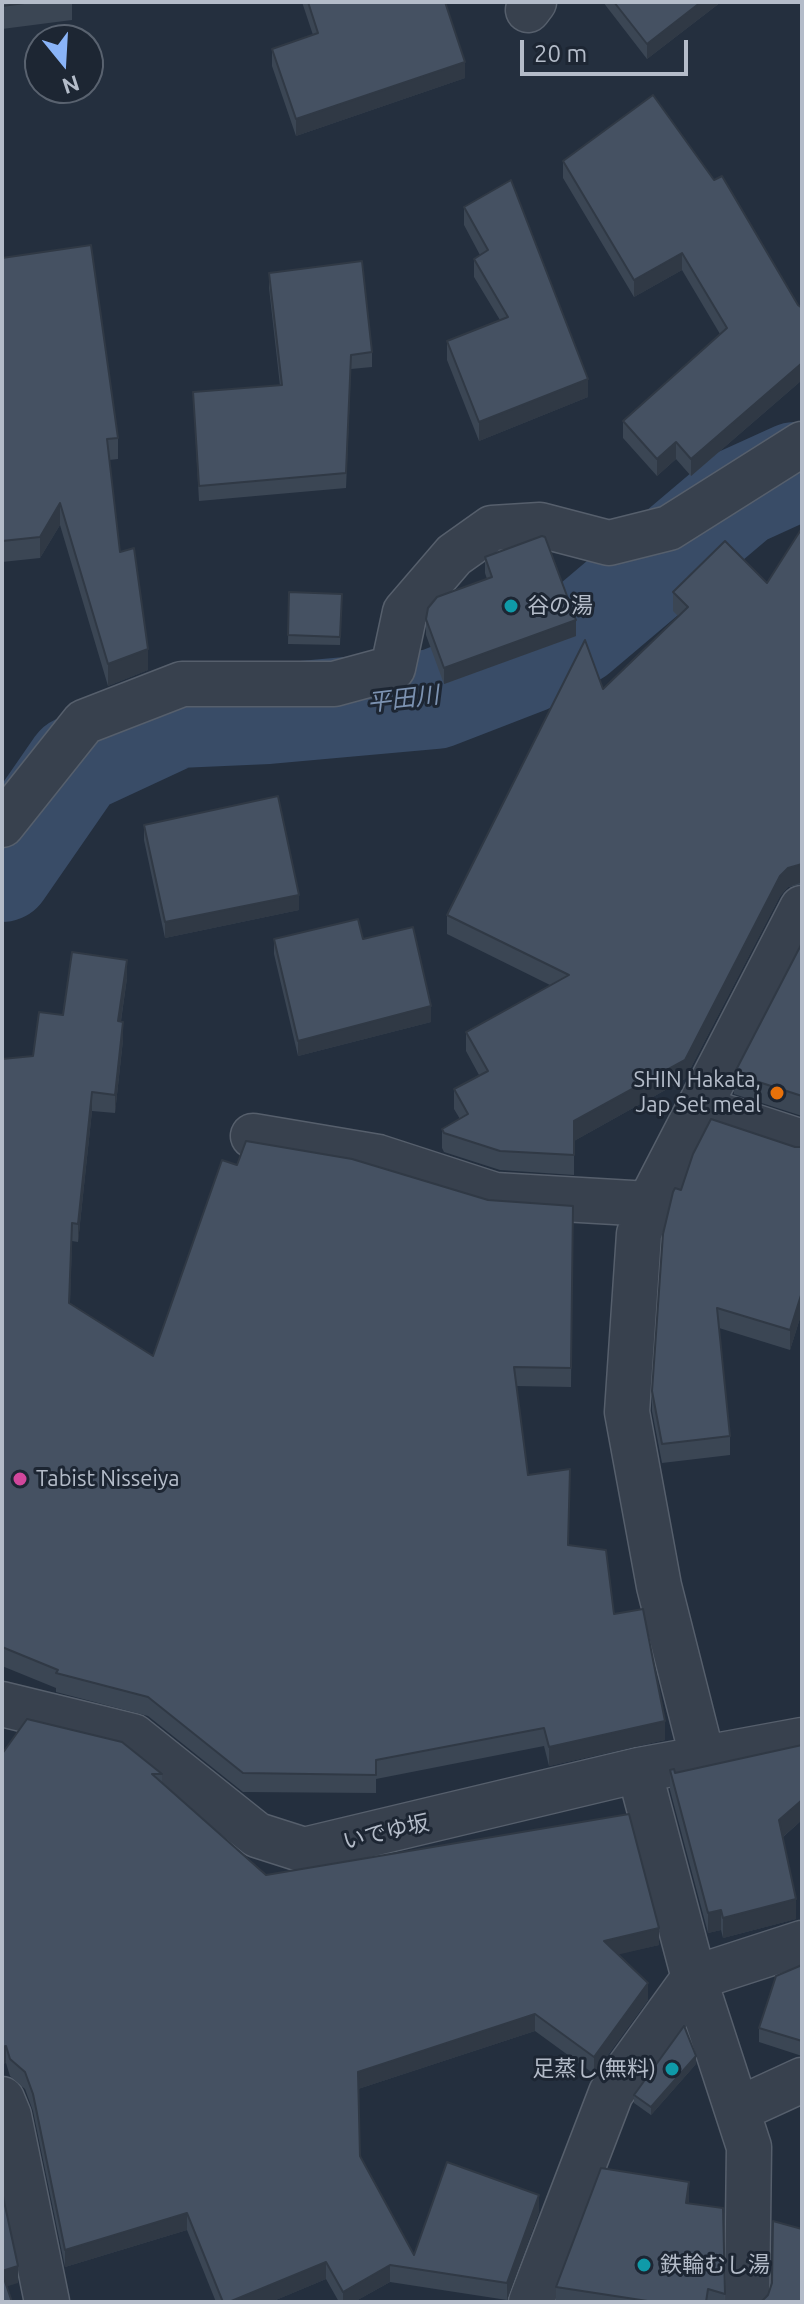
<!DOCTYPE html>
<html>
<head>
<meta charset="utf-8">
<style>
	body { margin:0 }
	#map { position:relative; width:804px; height:2304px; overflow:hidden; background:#242f3e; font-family:Ubuntu,sans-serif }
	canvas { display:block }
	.frame { position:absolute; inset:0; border:4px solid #b4bcc9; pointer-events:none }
	.north { position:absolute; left:24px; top:24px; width:80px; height:80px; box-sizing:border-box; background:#1d2633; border:2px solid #59626f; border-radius:50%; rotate:162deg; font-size:22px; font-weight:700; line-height:32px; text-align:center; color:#b4bcc9 }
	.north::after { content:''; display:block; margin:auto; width:28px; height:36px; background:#8ab4f8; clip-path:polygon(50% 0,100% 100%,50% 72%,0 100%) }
	.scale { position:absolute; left:520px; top:40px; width:168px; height:36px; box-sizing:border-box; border:4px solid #b4bcc9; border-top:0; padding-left:10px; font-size:24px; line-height:28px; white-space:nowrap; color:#b4bcc9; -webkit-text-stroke:6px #1d2633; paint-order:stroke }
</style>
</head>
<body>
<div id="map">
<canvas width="804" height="2304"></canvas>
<div class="frame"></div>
<div class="north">N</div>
<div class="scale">20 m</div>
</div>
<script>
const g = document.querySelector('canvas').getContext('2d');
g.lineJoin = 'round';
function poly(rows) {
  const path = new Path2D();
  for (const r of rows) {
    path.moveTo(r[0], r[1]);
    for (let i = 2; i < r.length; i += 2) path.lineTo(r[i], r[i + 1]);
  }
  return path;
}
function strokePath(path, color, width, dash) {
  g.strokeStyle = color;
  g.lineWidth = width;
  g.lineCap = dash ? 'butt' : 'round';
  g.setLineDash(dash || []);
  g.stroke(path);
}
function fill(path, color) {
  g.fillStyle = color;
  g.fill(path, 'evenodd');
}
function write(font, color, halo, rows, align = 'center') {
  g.font = font + ' Ubuntu,"Noto Sans JP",sans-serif';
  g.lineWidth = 6;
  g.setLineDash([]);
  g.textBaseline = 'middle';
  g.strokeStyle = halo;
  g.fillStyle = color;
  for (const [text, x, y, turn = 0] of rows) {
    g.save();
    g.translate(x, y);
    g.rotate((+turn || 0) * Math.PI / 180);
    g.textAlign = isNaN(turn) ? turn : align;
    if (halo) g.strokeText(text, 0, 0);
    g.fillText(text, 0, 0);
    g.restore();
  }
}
const river = poly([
	[2,872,76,765,177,718,268,714,435,699,528,663,577,635,740,497,795,472]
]);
const minor = poly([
	[528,10,534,2],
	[2,825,84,722,182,684,334,684,393,668,405,612,454,555,492,528,540,525,609,543,669,528,802,444],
	[701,1109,802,1142],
	[253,1136,378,1157,495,1195,649,1204],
	[2,1704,133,1736,257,1835,304,1850,639,1770,802,1740],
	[702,1756,659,1586,627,1412,639,1234,649,1204,802,908],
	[639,1770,694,1978,749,2147,747,2302],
	[2,2099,9,2116,47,2302],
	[739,2109,802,2080],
	[531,2302,611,2093,694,1978,802,1943]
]);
const wall = poly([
	[2,2,72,2,72,20,2,29],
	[302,2,445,2,465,78,296,136,272,66,272,49,313,35],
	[603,2,721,2,647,59],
	[563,161,802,308,802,380,691,476,676,459,657,476,623,438,623,421,720,334,682,270,634,297,563,178],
	[464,207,588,397,479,441,447,360,447,341,500,320,474,277,474,259,480,255,464,225],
	[2,258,118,438,118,459,109,460,120,552,148,670,108,686,60,525,40,558,2,562],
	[269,273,372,352,372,367,351,369,346,488,199,501,193,392,280,386,269,288],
	[802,528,802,884,788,887,780,896,685,1079,574,1141,574,1175,500,1170,444,1152,442,1148,442,1129,460,1119,454,1109,454,1089,479,1075,466,1051,466,1032,550,985,447,934,447,915,603,689,678,616,673,611,673,592,767,583],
	[485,557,576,636,444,684,426,635,426,619,487,579,485,573],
	[289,592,342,594,340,645,288,644],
	[144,825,299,910,165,938,144,840],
	[274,939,363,939,431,1022,298,1056,274,954],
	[802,943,802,1116,734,1094,734,1074],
	[127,978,121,1021,123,1040,115,1113,92,1111,78,1242,72,1241,70,1303,153,1356,237,1165,488,1200,573,1206,571,1387,516,1386,528,1475,569,1545,614,1614,665,1740,549,1766,544,1746,376,1779,376,1793,243,1792,148,1716,56,1692,56,1688,2,1666,2,1059,33,1056,63,1015],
	[795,1147,802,1147,802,1312,790,1350,719,1328,730,1436,730,1455,662,1463,652,1411,652,1391,681,1190],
	[2,1754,162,1774,162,1782,266,1875,659,1945,618,1954,648,2000,594,2074,535,2031,358,2089,360,2156,414,2255,539,2212,507,2300,390,2282,354,2302,339,2302,326,2279,271,2302,216,2302,187,2230,65,2267,33,2111,25,2089,10,2076,6,2063,2,2064],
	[670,1770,675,1773,802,1820,783,1837,796,1919,723,1938,721,1930,708,1933,670,1790],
	[802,1965,802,2056,759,2042,759,2028],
	[696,2064,651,2115,634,2103,634,2095],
	[689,2203,723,2208,725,2302,556,2302,556,2287]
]);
const shadedWall = poly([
	[701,2,721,2,647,59,647,44],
	[465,62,465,78,296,136,296,119],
	[682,253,682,270,634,297,634,280],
	[802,363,802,380,691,476,691,459],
	[588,379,588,397,479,441,479,422],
	[676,442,676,459,657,476,657,459],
	[60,503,60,525,40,558,40,537],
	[576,620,576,636,444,684,444,668],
	[148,649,148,670,108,686,108,664],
	[800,864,800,883,788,887,780,896,685,1079,574,1141,574,1175,574,1121,780,876,788,868],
	[299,895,299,910,165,938,165,922],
	[127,960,127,978,118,1040,118,1021],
	[431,1006,431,1022,298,1056,298,1041],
	[123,1022,123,1040,115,1113,115,1095],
	[92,1092,92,1111,78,1242,78,1224],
	[802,1292,802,1312,790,1350,790,1330],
	[665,1721,665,1740,549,1766,549,1747],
	[802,1800,802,1820,779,1840,779,1820],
	[796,1899,796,1919,723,1938,723,1918],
	[721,1910,721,1930,708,1933,708,1913],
	[659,1928,659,1945,604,1958,604,1941],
	[648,1983,648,2000,594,2074,594,2057],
	[535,2014,535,2031,358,2089,358,2072],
	[6,2046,6,2063,2,2064,2,2047],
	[696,2056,696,2064,651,2115,651,2107],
	[689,2182,689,2202,686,2223,686,2203],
	[539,2195,539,2212,507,2300,507,2283],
	[187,2213,187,2230,65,2267,65,2250],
	[326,2262,326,2279,271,2302,229,2302],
	[390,2265,390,2282,354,2302,343,2302,343,2292],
	[18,2266,18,2283,2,2288,2,2271]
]);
const building = poly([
	[2,2,32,2,2,6,2,2],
	[308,2,445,2,465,62,296,119,272,49,318,33,308,2],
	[614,2,701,2,647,44,614,2],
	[653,95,714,180,722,176,798,305,802,308,802,363,691,459,676,442,657,459,623,421,727,328,682,253,634,280,563,161,653,95],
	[511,180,588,379,479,422,447,341,508,317,474,259,488,250,464,207,511,180],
	[91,245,118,438,107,439,120,552,134,548,148,649,108,664,60,503,40,537,2,541,2,258,91,245],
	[362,261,372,352,351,355,346,473,199,486,193,392,282,385,269,273,362,261],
	[802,528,802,864,788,868,780,876,685,1060,574,1121,574,1155,500,1151,444,1133,442,1129,468,1114,454,1089,488,1071,466,1032,569,975,447,915,585,640,603,689,688,607,673,592,725,541,767,583,802,528],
	[542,536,545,537,576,620,444,668,426,619,428,608,437,597,492,577,485,557,542,536],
	[289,592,342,594,340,637,288,635,289,592],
	[278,796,299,895,165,922,144,825,278,796],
	[358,919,363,939,413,927,431,1006,298,1041,274,939,358,919],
	[802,943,802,1096,734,1074,802,943],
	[72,952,127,960,118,1021,123,1022,115,1095,92,1092,78,1224,72,1223,69,1303,153,1356,222,1160,237,1165,246,1141,352,1159,488,1200,573,1206,571,1368,514,1367,528,1475,570,1469,568,1545,606,1550,614,1614,643,1609,665,1721,549,1747,544,1728,376,1760,376,1775,243,1773,148,1697,56,1673,58,1670,2,1647,2,1059,33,1056,39,1012,63,1015,72,952],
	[711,1119,795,1147,802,1147,802,1292,790,1330,717,1308,730,1436,662,1444,652,1391,663,1234,673,1192,675,1188,681,1190,693,1154,711,1119],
	[27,1719,122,1742,162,1774,152,1774,266,1875,629,1814,659,1928,604,1941,648,1983,594,2057,535,2014,358,2072,360,2156,414,2255,447,2162,539,2195,507,2283,390,2265,343,2292,326,2262,229,2302,223,2302,187,2213,65,2250,33,2094,25,2072,10,2059,6,2046,2,2047,2,1754,27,1719],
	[802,1745,802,1800,779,1820,796,1899,723,1918,721,1910,708,1913,670,1770,674,1769,675,1773,802,1745],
	[802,1965,802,2041,759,2028,776,1976,802,1965],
	[684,2026,696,2056,651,2107,634,2095,684,2026],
	[601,2168,689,2182,686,2203,723,2208,725,2294,708,2289,706,2302,654,2302,556,2287,601,2168],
	[2,2192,18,2266,2,2271,2,2192],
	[773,2221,802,2229,802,2302,761,2302,768,2295,772,2283,773,2221],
	[2,2273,12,2302,2,2302,2,2273]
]);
const markers = [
	[511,606,8,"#0f9aa8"],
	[777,1093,8,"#e8710a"],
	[20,1479,8,"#d1479c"],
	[672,2069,8,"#0f9aa8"],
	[644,2265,8,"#0f9aa8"]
];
const poiNames = [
	["谷の湯",527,606],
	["SHIN Hakata,",761,1080,"right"],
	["Jap Set meal",761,1105,"right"],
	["Tabist Nisseiya",36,1479],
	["足蒸し(無料)",656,2069,"right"],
	["鉄輪むし湯",660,2265]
];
const streetNames = [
	["いでゆ坂",386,1832,-13]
];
const waterNames = [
	["平田川",403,699,-7]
];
strokePath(river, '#394c67', 100);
strokePath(minor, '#565f6c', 47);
strokePath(minor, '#38414e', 44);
fill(wall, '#3b4654');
fill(shadedWall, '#303945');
fill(building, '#455162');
strokePath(building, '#303945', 2);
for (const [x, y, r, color] of markers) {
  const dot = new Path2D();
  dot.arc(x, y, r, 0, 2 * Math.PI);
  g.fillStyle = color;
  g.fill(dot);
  strokePath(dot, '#1d2633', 3);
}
write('22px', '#b4bcc9', '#1d2633', poiNames, 'left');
write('22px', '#b4bcc9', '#1d2633', streetNames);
write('italic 24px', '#7c92b1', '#1d2633', waterNames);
</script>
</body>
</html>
